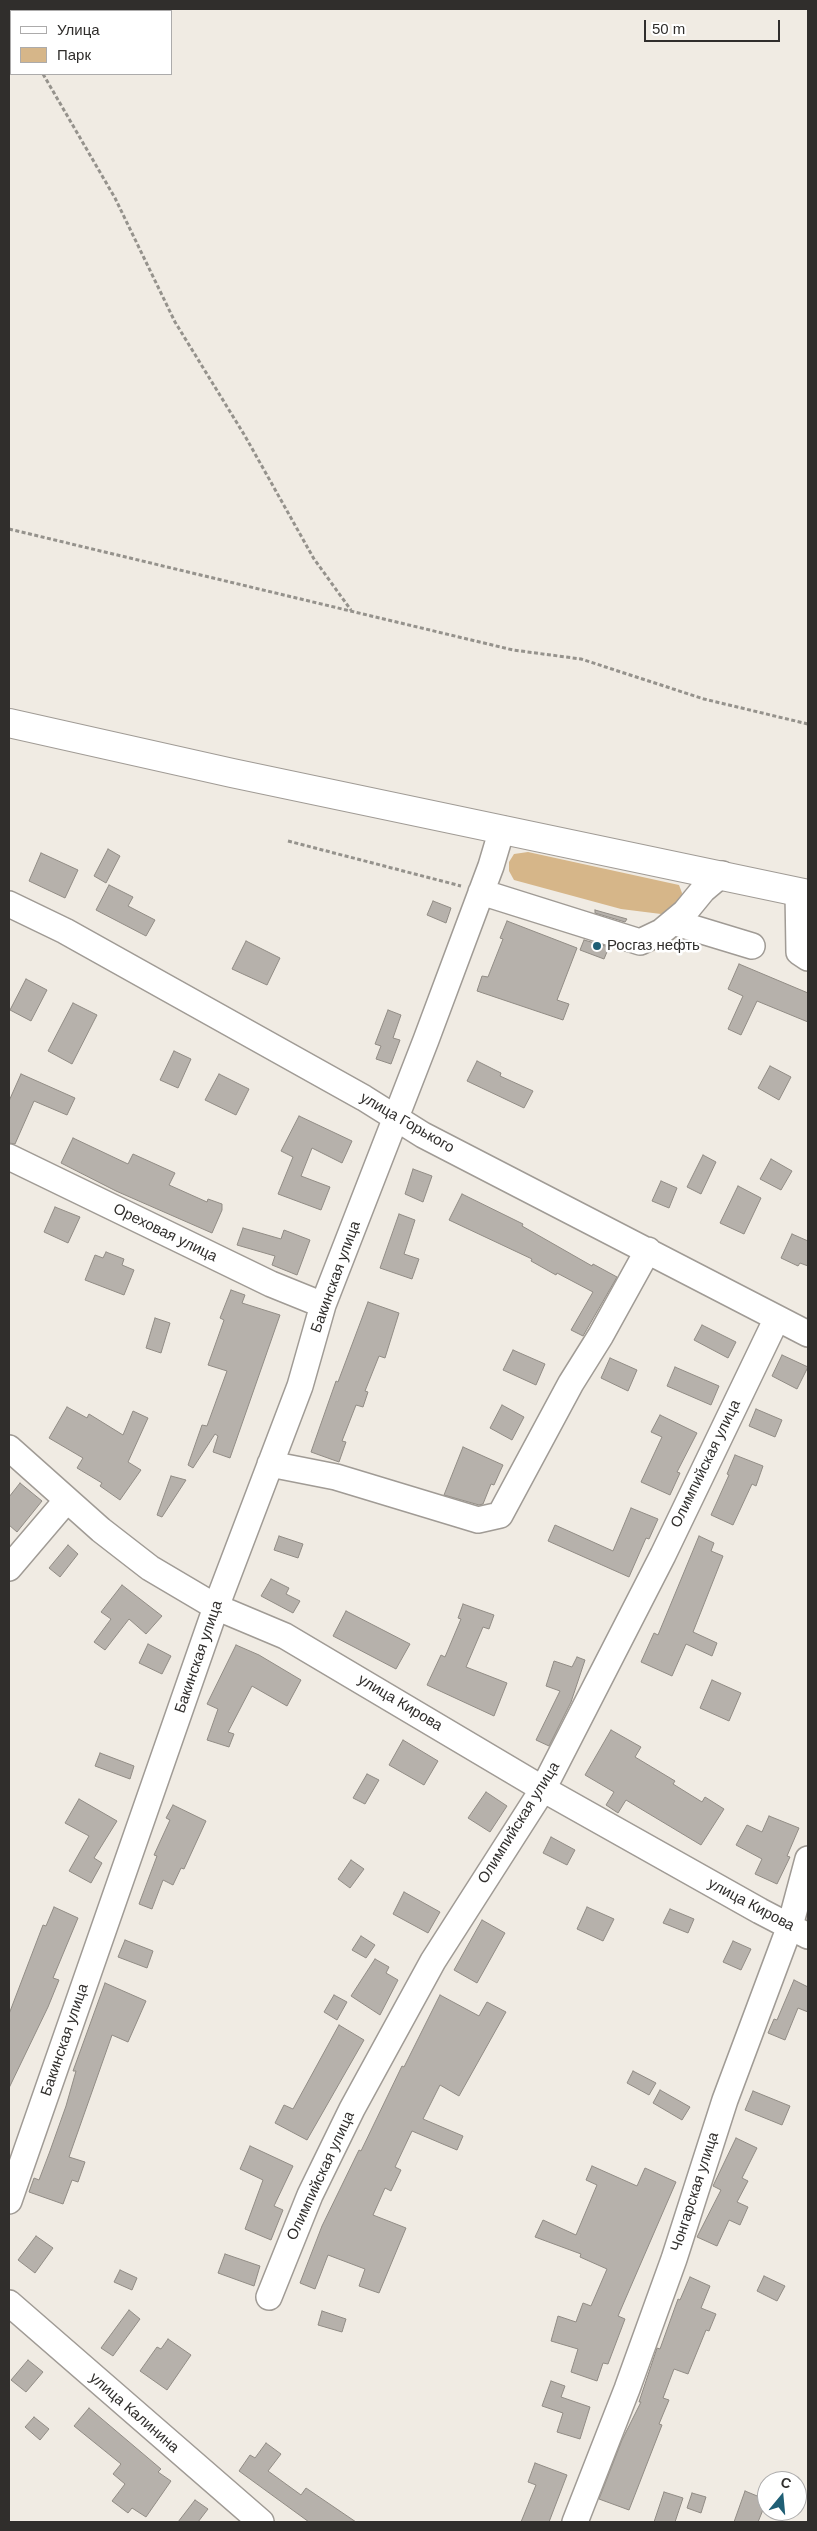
<!DOCTYPE html>
<html>
<head>
<meta charset="utf-8">
<style>
	body { margin:0 }
	#map { position:relative; width:817px; height:2531px; overflow:hidden; background:#f0ebe3; font-family:Arial,sans-serif }
	canvas { display:block }
	.frame { position:absolute; inset:0; border:10px solid #302e2c; pointer-events:none }
	.legend { position:absolute; left:10px; top:10px; width:162px; height:65px; box-sizing:border-box; background:#fff; border:1px solid #acabab; margin:0; padding:6px 9px; list-style:none; font-size:15px; color:#302e2c }
	.legend li { display:flex; align-items:center; gap:10px; height:25px }
	.legend b { width:25px; border:1px solid #acabab }
	.north { position:absolute; left:757px; top:2471px; width:50px; height:50px; box-sizing:border-box; background:#fff; border:1px solid #acabab; border-radius:50%; rotate:17deg; font-size:14px; font-weight:700; line-height:20px; text-align:center; color:#302e2c }
	.north::after { content:''; display:block; margin:auto; width:18px; height:22px; background:#205f75; clip-path:polygon(50% 0,100% 100%,50% 72%,0 100%) }
	.scale { position:absolute; left:644px; top:20px; width:136px; height:22px; box-sizing:border-box; border:2px solid #302e2c; border-top:0; padding-left:6px; font-size:15px; line-height:18px; white-space:nowrap; color:#302e2c; -webkit-text-stroke:4px #fff; paint-order:stroke }
</style>
</head>
<body>
<div id="map">
<canvas width="817" height="2531"></canvas>
<div class="frame"></div>
<ul class="legend">
<li><b style="height:6px;background:#fff"></b>Улица</li>
<li><b style="height:14px;background:#d6b689"></b>Парк</li>
</ul>
<div class="north">С</div>
<div class="scale">50 m</div>
</div>
<script>
const g = document.querySelector('canvas').getContext('2d');
g.lineJoin = 'round';
function fill(path, color) {
  g.fillStyle = color;
  g.fill(path, 'evenodd');
}
function poly(rows) {
  const path = new Path2D();
  for (const r of rows) {
    path.moveTo(r[0], r[1]);
    for (let i = 2; i < r.length; i += 2) path.lineTo(r[i], r[i + 1]);
  }
  return path;
}
function strokePath(path, color, width, dash) {
  g.strokeStyle = color;
  g.lineWidth = width;
  g.lineCap = dash ? 'butt' : 'round';
  g.setLineDash(dash || []);
  g.stroke(path);
}
function write(font, color, halo, rows, align = 'center') {
  g.font = font + ' Arial,sans-serif';
  g.lineWidth = 5;
  g.setLineDash([]);
  g.textBaseline = 'middle';
  g.strokeStyle = halo;
  g.fillStyle = color;
  for (const [text, x, y, turn = 0] of rows) {
    g.save();
    g.translate(x, y);
    g.rotate((+turn || 0) * Math.PI / 180);
    g.textAlign = isNaN(turn) ? turn : align;
    if (halo) g.strokeText(text, 0, 0);
    g.fillText(text, 0, 0);
    g.restore();
  }
}
const green = poly([
	[528,852,679,885,682,893,681,902,672,911,661,914,621,909,514,880,509,871,509,862,514,854]
]);
const building = poly([
	[108,849,120,856,106,883,94,876,108,849],
	[41,853,78,870,65,898,29,881,41,853],
	[109,885,133,897,128,906,155,920,146,936,96,910,109,885],
	[433,901,451,908,446,923,427,915,433,901],
	[595,910,627,919,625,922,595,913,595,910],
	[507,921,577,948,557,1000,569,1004,563,1020,477,991,482,976,488,977,503,939,500,938,507,921],
	[584,940,609,947,604,959,580,950,584,940],
	[246,941,280,958,267,985,232,969,246,941],
	[739,964,808,993,808,1022,757,1001,741,1035,728,1029,743,996,728,989,739,964],
	[26,979,47,990,31,1021,10,1010,26,979],
	[73,1003,97,1015,72,1064,48,1051,73,1003],
	[388,1010,401,1015,393,1038,400,1040,391,1064,376,1059,381,1046,375,1044,388,1010],
	[174,1051,191,1059,178,1088,160,1080,174,1051],
	[477,1061,501,1073,500,1076,533,1091,524,1108,467,1081,477,1061],
	[770,1066,791,1077,779,1100,758,1088,770,1066],
	[21,1074,75,1098,67,1115,34,1101,15,1144,9,1143,9,1101,21,1074],
	[219,1074,249,1089,236,1115,205,1100,219,1074],
	[299,1116,352,1141,342,1163,312,1148,301,1176,330,1187,321,1210,278,1194,293,1157,281,1151,299,1116],
	[73,1138,128,1164,133,1154,175,1173,169,1185,207,1202,208,1199,222,1204,222,1210,212,1233,116,1191,61,1163,73,1138],
	[703,1155,716,1162,701,1194,687,1187,703,1155],
	[771,1159,792,1171,781,1190,760,1179,771,1159],
	[413,1169,432,1176,423,1202,405,1194,413,1169],
	[661,1181,677,1188,669,1208,652,1201,661,1181],
	[738,1186,761,1198,744,1234,720,1223,738,1186],
	[462,1194,523,1224,522,1226,592,1266,593,1264,617,1277,583,1336,571,1330,593,1292,557,1273,556,1275,531,1261,532,1259,449,1220,462,1194],
	[55,1207,80,1217,68,1243,44,1232,55,1207],
	[399,1214,415,1220,404,1254,419,1259,412,1279,380,1268,399,1214],
	[243,1228,281,1239,284,1230,310,1240,297,1275,272,1265,275,1256,237,1245,243,1228],
	[792,1234,808,1241,808,1266,800,1263,798,1266,781,1258,792,1234],
	[106,1252,124,1259,122,1265,134,1270,124,1295,85,1280,95,1255,103,1258,106,1252],
	[231,1290,245,1295,242,1303,280,1315,230,1458,213,1452,218,1436,215,1434,193,1468,188,1465,202,1425,207,1426,227,1371,208,1365,224,1320,220,1318,231,1290],
	[368,1302,399,1313,385,1358,379,1356,365,1391,368,1392,363,1407,356,1405,342,1441,346,1442,339,1462,311,1452,336,1381,338,1382,368,1302],
	[155,1318,170,1323,161,1353,146,1348,155,1318],
	[702,1325,736,1342,728,1358,694,1340,702,1325],
	[513,1350,545,1364,536,1385,503,1370,513,1350],
	[782,1355,808,1367,797,1389,772,1376,782,1355],
	[610,1358,637,1370,628,1391,601,1378,610,1358],
	[675,1367,719,1386,711,1405,667,1386,675,1367],
	[502,1405,524,1417,512,1440,490,1428,502,1405],
	[67,1407,87,1418,89,1414,123,1435,133,1411,148,1418,128,1462,141,1470,120,1500,100,1486,102,1483,77,1468,83,1458,49,1438,67,1407],
	[756,1409,782,1420,775,1437,749,1426,756,1409],
	[660,1415,697,1433,677,1472,680,1473,670,1495,641,1482,662,1437,651,1432,660,1415],
	[463,1447,503,1465,494,1485,491,1484,483,1504,479,1505,444,1495,463,1447],
	[735,1455,763,1466,756,1486,752,1484,733,1525,711,1515,729,1475,727,1474,735,1455],
	[171,1476,186,1480,162,1517,157,1515,171,1476],
	[20,1483,42,1501,17,1532,9,1525,9,1497,20,1483],
	[631,1508,658,1519,649,1539,646,1538,629,1577,548,1541,555,1525,613,1551,631,1508],
	[279,1536,303,1544,298,1558,274,1550,279,1536],
	[699,1536,714,1543,711,1551,723,1556,693,1632,717,1643,712,1656,686,1644,672,1676,641,1662,654,1633,658,1635,699,1536],
	[68,1545,78,1554,60,1577,49,1568,68,1545],
	[271,1579,289,1588,286,1594,300,1601,293,1613,261,1596,271,1579],
	[122,1585,162,1616,146,1634,129,1619,105,1650,94,1642,111,1619,101,1612,122,1585],
	[463,1604,494,1615,489,1629,483,1627,466,1667,507,1683,494,1716,427,1685,441,1655,445,1657,461,1619,458,1618,463,1604],
	[346,1611,410,1644,396,1669,333,1636,346,1611],
	[148,1644,171,1656,162,1674,139,1663,148,1644],
	[236,1645,259,1655,301,1680,287,1706,252,1686,228,1732,234,1734,229,1747,207,1740,218,1709,207,1704,236,1645],
	[577,1657,585,1660,571,1702,549,1746,536,1740,560,1691,546,1686,554,1661,572,1667,577,1657],
	[712,1680,741,1693,729,1721,700,1708,712,1680],
	[611,1730,641,1747,635,1757,675,1781,673,1784,702,1802,705,1797,724,1809,701,1845,626,1800,618,1813,606,1805,614,1792,585,1775,611,1730],
	[403,1740,438,1761,424,1785,389,1765,403,1740],
	[100,1753,134,1766,130,1779,95,1766,100,1753],
	[367,1774,379,1780,365,1804,353,1798,367,1774],
	[486,1792,507,1806,490,1832,468,1818,486,1792],
	[79,1799,117,1821,94,1858,102,1863,91,1883,69,1871,89,1836,65,1823,79,1799],
	[173,1805,206,1821,184,1869,181,1868,173,1885,163,1880,152,1909,139,1904,157,1856,154,1855,170,1820,166,1818,173,1805],
	[769,1816,799,1828,787,1856,790,1857,777,1884,755,1874,762,1859,736,1845,747,1825,762,1832,769,1816],
	[551,1837,575,1850,567,1865,543,1853,551,1837],
	[351,1860,364,1869,350,1888,338,1879,351,1860],
	[404,1892,440,1912,428,1933,393,1914,404,1892],
	[54,1907,78,1918,53,1978,59,1980,48,2007,9,2088,9,2014,43,1925,46,1926,54,1907],
	[587,1907,614,1919,603,1941,577,1929,587,1907],
	[670,1909,694,1919,688,1933,663,1923,670,1909],
	[482,1920,505,1933,477,1983,454,1970,482,1920],
	[361,1936,375,1945,366,1958,352,1950,361,1936],
	[125,1940,153,1951,147,1968,118,1957,125,1940],
	[733,1941,751,1949,741,1970,723,1962,733,1941],
	[375,1959,389,1967,386,1973,398,1980,380,2015,351,1996,375,1959],
	[794,1980,808,1987,808,2012,798,2008,785,2040,768,2033,774,2019,777,2020,794,1980],
	[105,1983,146,2001,128,2042,112,2035,69,2157,85,2162,78,2182,72,2180,63,2204,29,2192,34,2178,39,2180,50,2151,66,2106,76,2071,73,2071,105,1983],
	[334,1995,347,2002,337,2020,324,2012,334,1995],
	[440,1995,479,2016,487,2002,506,2012,459,2096,440,2085,423,2119,463,2136,457,2150,412,2131,395,2167,401,2170,391,2191,385,2188,373,2215,406,2228,379,2293,359,2286,365,2269,328,2255,315,2289,300,2283,322,2226,341,2187,359,2150,361,2151,402,2066,404,2067,440,1995],
	[339,2025,364,2040,307,2140,275,2123,284,2105,293,2109,339,2025],
	[633,2071,656,2083,649,2095,627,2083,633,2071],
	[660,2090,690,2107,682,2120,653,2103,660,2090],
	[753,2091,790,2106,782,2125,745,2110,753,2091],
	[736,2138,757,2148,742,2178,748,2181,737,2202,748,2207,740,2225,729,2220,717,2246,697,2237,721,2190,713,2186,736,2138],
	[250,2146,293,2166,274,2206,283,2210,271,2240,245,2229,263,2180,240,2169,250,2146],
	[592,2166,637,2186,645,2168,676,2182,618,2316,625,2319,608,2364,603,2363,597,2381,571,2372,578,2349,551,2341,558,2316,576,2322,583,2303,591,2306,607,2269,580,2257,581,2254,535,2237,543,2220,576,2235,597,2185,586,2180,592,2166],
	[36,2236,53,2248,35,2273,18,2260,36,2236],
	[225,2254,260,2266,254,2286,218,2273,225,2254],
	[120,2270,137,2278,132,2290,114,2282,120,2270],
	[764,2276,785,2286,777,2301,757,2291,764,2276],
	[690,2277,710,2286,701,2308,716,2314,709,2331,706,2330,688,2374,674,2369,663,2398,669,2400,659,2424,662,2425,629,2510,599,2499,622,2440,641,2402,639,2402,657,2348,660,2349,678,2299,680,2300,690,2277],
	[129,2310,140,2319,113,2356,101,2348,129,2310],
	[322,2311,346,2319,342,2332,318,2325,322,2311],
	[168,2339,191,2355,167,2390,140,2371,157,2347,161,2349,168,2339],
	[28,2360,43,2372,26,2392,11,2380,28,2360],
	[551,2381,565,2386,561,2397,590,2407,580,2439,557,2432,563,2413,542,2406,551,2381],
	[89,2408,161,2469,158,2472,171,2481,146,2517,132,2508,128,2513,112,2501,125,2484,113,2474,121,2464,74,2426,89,2408],
	[34,2417,49,2429,40,2440,25,2427,34,2417],
	[266,2443,281,2454,268,2471,301,2495,306,2488,356,2522,309,2522,239,2471,250,2455,255,2458,266,2443],
	[535,2463,567,2475,549,2522,521,2522,536,2485,528,2482,535,2463],
	[745,2491,767,2500,758,2522,734,2522,745,2491],
	[664,2492,683,2498,675,2522,654,2522,664,2492],
	[692,2493,706,2497,701,2513,687,2508,692,2493],
	[195,2500,208,2509,198,2522,178,2522,195,2500]
]);
const path = poly([
	[9,17,11,21],
	[43,74,115,198,175,322,245,436,314,559,351,610],
	[9,529,513,650,581,659,704,699,808,724],
	[288,841,461,886]
]);
const minor = poly([
	[481,892,640,942,661,932,685,912,703,890,722,874],
	[798,892,799,952,808,958],
	[9,904,65,931,364,1098,423,1135,808,1334],
	[673,922,752,946],
	[9,1157,271,1284,323,1305],
	[9,1448,101,1530,150,1568,216,1607,285,1636,543,1789,760,1911,808,1936],
	[270,1464,336,1477,478,1520,500,1515,571,1383,601,1335,648,1250],
	[9,1568,66,1501],
	[9,2201,216,1607,300,1386,323,1305,426,1040,491,866,502,829],
	[269,2297,310,2195,352,2109,433,1961,543,1789,663,1555,777,1318],
	[9,2303,261,2522],
	[575,2522,627,2389,674,2259,725,2100,790,1926,808,1859]
]);
const highway = poly([
	[9,723,232,773,808,894]
]);
const markers = [
	[597,946,5,"#205f75"]
];
const poiNames = [
	["Росгаз нефть",607,946]
];
const streetNames = [
	["улица Горького",407,1123,30],
	["Ореховая улица",165,1233,26],
	["Бакинская улица",336,1277,-70],
	["Олимпийская улица",706,1464,-64],
	["Бакинская улица",199,1657,-71],
	["улица Кирова",400,1703,31],
	["Олимпийская улица",519,1823,-58],
	["улица Кирова",751,1905,28],
	["Бакинская улица",65,2040,-71],
	["Олимпийская улица",321,2176,-65],
	["Чонгарская улица",695,2192,-72],
	["улица Калинина",134,2413,41]
];
fill(green, '#d6b689');
fill(building, '#b6b1ab');
strokePath(building, '#918c85', 1);
strokePath(minor, '#a09b95', 28);
strokePath(highway, '#a09b95', 30);
strokePath(path, '#95928c', 3, [4, 2.5]);
strokePath(minor, '#fff', 25);
strokePath(highway, '#fff', 28);
for (const [x, y, r, color] of markers) {
  const dot = new Path2D();
  dot.arc(x, y, r, 0, 2 * Math.PI);
  g.fillStyle = color;
  g.fill(dot);
  strokePath(dot, '#fff', 2);
}
write('15px', '#302e2c', '#fff', poiNames, 'left');
write('15px', '#302e2c', '#fff', streetNames);
</script>
</body>
</html>
